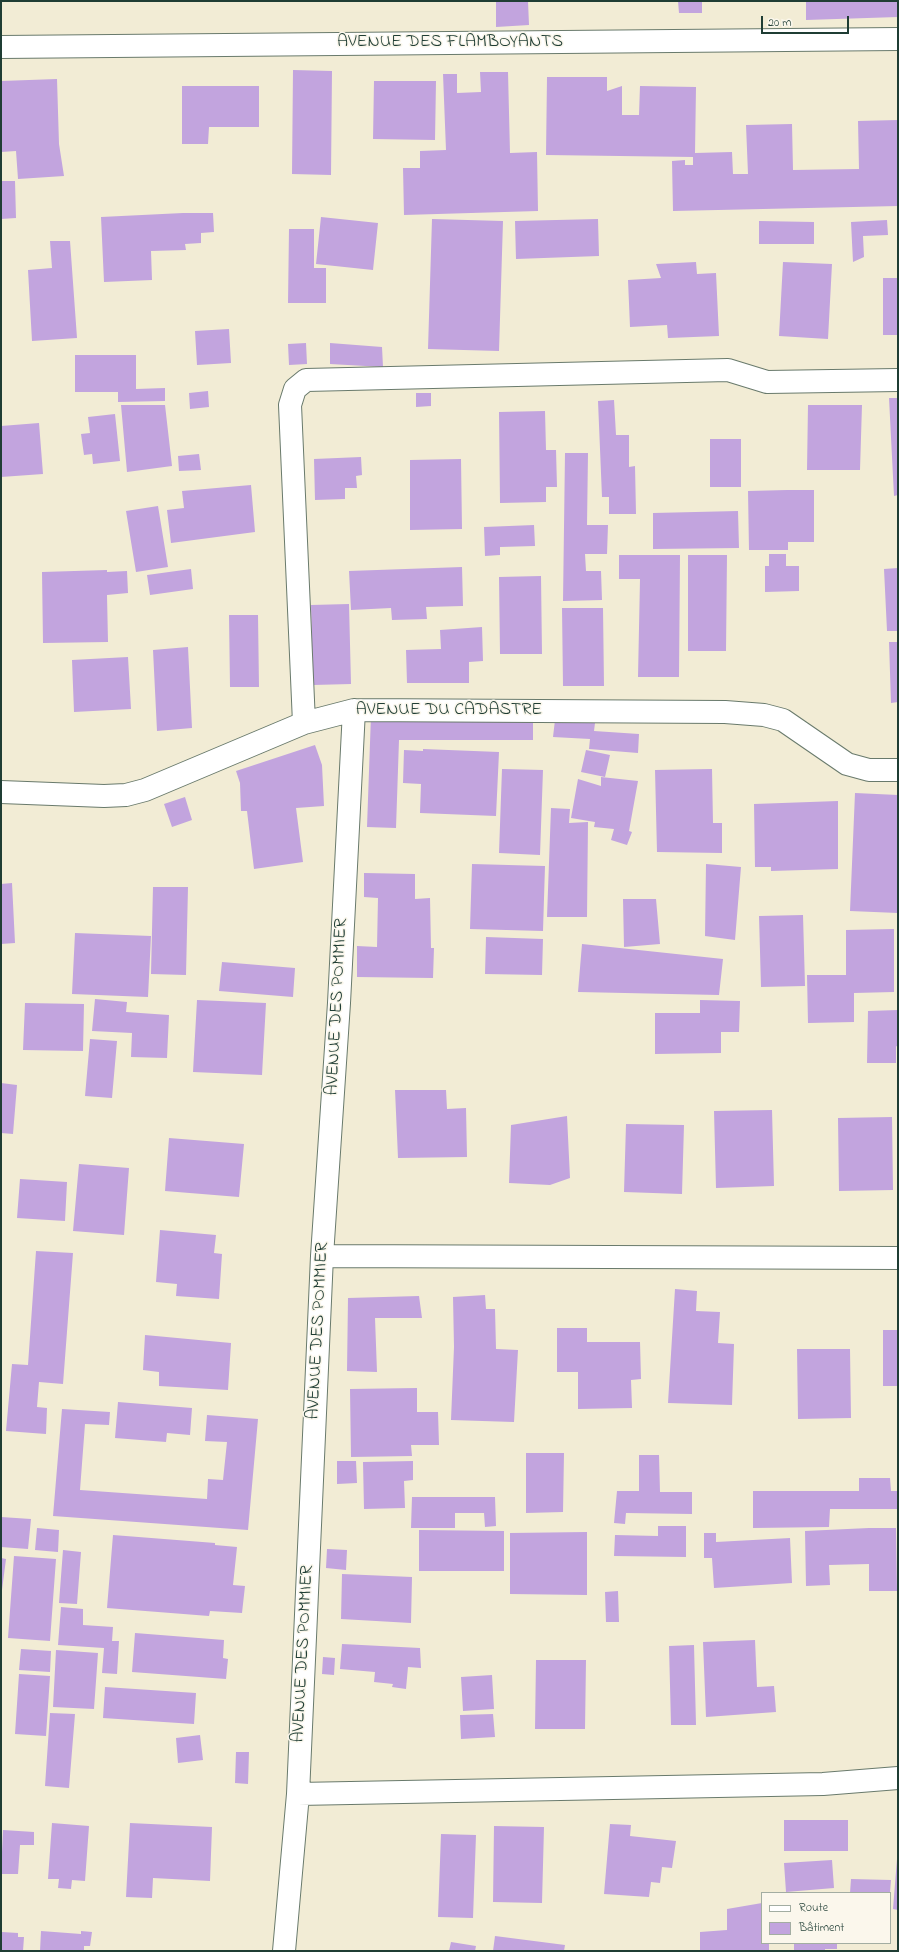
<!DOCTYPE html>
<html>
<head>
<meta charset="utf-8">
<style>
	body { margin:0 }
	#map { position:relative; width:899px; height:1952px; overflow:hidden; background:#f2ecd5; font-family:"Indie Flower",sans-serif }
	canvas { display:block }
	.frame { position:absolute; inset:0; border:2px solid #1f3d34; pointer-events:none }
	.legend { position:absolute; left:761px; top:1892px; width:130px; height:52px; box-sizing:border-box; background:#fbf7ec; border:1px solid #a3ada2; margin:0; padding:5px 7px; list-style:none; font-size:12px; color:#1f3d34 }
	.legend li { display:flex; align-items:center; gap:8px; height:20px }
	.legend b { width:20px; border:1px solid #a3ada2 }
	.scale { position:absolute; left:761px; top:16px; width:88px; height:18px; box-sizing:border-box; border:2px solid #1f3d34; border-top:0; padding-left:5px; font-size:12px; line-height:14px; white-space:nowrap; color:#1f3d34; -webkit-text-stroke:3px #fbf7ec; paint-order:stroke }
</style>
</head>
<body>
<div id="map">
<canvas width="899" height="1952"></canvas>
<div class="frame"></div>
<ul class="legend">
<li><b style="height:5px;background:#fff"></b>Route</li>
<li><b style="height:11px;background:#c2a4de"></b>Bâtiment</li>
</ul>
<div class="scale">20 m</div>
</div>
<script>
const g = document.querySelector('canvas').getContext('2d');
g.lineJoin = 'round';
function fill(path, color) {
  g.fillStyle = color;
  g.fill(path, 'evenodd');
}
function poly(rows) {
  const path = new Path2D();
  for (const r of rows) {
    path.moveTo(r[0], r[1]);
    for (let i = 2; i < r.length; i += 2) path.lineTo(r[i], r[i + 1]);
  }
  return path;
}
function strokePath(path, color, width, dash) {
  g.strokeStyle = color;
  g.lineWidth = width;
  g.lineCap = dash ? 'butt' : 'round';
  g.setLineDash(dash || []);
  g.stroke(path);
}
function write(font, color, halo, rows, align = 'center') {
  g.font = font + ' "Indie Flower",sans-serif';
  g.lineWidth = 3;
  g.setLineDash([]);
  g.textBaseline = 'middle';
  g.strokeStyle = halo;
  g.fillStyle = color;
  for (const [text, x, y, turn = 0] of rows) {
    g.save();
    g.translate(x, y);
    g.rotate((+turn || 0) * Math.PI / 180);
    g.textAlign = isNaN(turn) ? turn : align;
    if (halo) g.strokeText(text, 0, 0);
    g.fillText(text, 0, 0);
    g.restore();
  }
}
const building = poly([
	[496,1,528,1,529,25,496,27],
	[678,1,702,1,702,13,679,13],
	[806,1,898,1,898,17,806,20],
	[293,70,332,71,331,175,292,174],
	[480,72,508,72,510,153,537,152,538,211,404,215,403,168,420,168,420,151,446,150,443,74,457,74,457,93,481,92],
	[547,77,607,77,607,91,622,86,622,115,639,115,640,86,696,87,695,153,732,152,733,174,748,174,746,125,792,124,793,170,859,169,858,121,898,120,898,206,673,211,672,161,685,160,685,165,693,165,693,157,546,155],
	[57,79,59,144,64,176,18,179,16,151,1,152,1,81],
	[374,81,436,81,435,140,373,139],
	[182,86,259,86,259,127,209,127,208,144,182,144],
	[1,181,15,181,16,218,1,219],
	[183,213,213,213,214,232,201,233,201,243,185,244,186,250,151,251,152,280,104,282,101,217],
	[321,217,378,223,373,270,316,264],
	[432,219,503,221,499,351,428,349],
	[598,219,599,256,516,259,515,221],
	[887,220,888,235,863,236,864,257,853,262,851,222],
	[759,221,814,222,814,244,759,244],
	[289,229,314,229,314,268,326,268,326,303,288,303],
	[50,241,70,241,77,338,32,341,28,270,52,268],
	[696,262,697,274,716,273,719,336,668,338,667,325,630,327,628,280,661,278,656,264],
	[783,262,832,264,828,339,779,336],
	[883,278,898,278,898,335,883,335],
	[229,329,231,363,197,365,195,331],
	[306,343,307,364,289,365,288,344],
	[330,343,382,347,383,367,330,364],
	[75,355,136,355,136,389,165,388,165,401,118,402,118,392,75,392],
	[208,391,209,407,190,409,189,393],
	[416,393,431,393,431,406,416,407],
	[889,398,898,398,898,495,894,496],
	[614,400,616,435,629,435,629,467,635,466,636,514,609,514,609,497,602,497,598,401],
	[121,405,165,405,172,466,127,472],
	[808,405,862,405,860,470,807,470],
	[545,411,546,450,556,450,557,487,546,487,546,502,500,503,499,412],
	[115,414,120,461,93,464,92,454,84,455,81,434,90,433,88,417],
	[39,423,43,474,1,477,1,426],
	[710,439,741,439,741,487,710,487],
	[565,453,588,453,587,525,608,525,607,554,585,554,586,571,601,571,602,600,563,601],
	[199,454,201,470,179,471,178,456],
	[361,457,362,475,356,476,357,488,345,488,345,499,315,500,314,459],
	[461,459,462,529,410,530,410,460],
	[251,485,255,532,171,543,167,510,184,508,182,491],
	[787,490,814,490,814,542,788,542,788,550,749,550,748,491],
	[158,506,168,567,136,572,126,511],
	[738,511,739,548,653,549,653,513],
	[534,525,535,546,500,547,500,555,485,556,484,527],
	[769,554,786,554,786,566,799,566,799,591,765,592,765,566,769,566],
	[619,555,680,555,679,677,638,677,640,579,619,579],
	[688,555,727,555,726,651,688,651],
	[462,567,463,606,426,607,427,619,392,620,391,608,351,610,349,571],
	[898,568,898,631,887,631,884,569],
	[191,569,193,589,150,595,147,575],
	[107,570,107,572,127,571,128,593,107,595,108,642,43,643,42,572],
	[541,576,542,654,500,654,499,577],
	[349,604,351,684,313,685,311,605],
	[562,608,603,608,604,686,563,686],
	[229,615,258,615,259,687,230,687],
	[482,627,483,661,469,662,469,683,407,683,406,650,441,649,440,630],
	[889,642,898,642,898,702,891,703],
	[188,647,192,728,157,731,153,650],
	[128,657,131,709,74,712,72,660],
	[371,715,533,720,533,740,399,740,396,828,367,827],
	[555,720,595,723,594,731,639,734,638,753,589,749,590,739,553,737],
	[315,745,322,765,324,806,296,808,303,862,254,869,247,811,241,811,240,783,236,771],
	[423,749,499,752,496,816,420,813,421,784,403,783,404,750,423,751],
	[586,750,610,755,605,777,581,772],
	[502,769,543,770,540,855,499,853],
	[712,769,713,823,722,823,722,853,657,852,655,770],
	[601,777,638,781,629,831,632,832,627,845,611,840,614,829,594,827,595,822,571,818,578,779,601,786],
	[855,793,898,795,898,913,850,911],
	[185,797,192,820,172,827,164,804],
	[838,801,838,869,771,871,771,867,755,867,754,804],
	[551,808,570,809,569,823,588,822,587,917,547,917],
	[472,864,545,866,543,931,470,929],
	[706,864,741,867,735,940,705,936],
	[364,873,415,874,415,899,430,898,431,948,434,948,433,978,357,977,357,946,377,947,378,898,364,897],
	[12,883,15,943,1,944,1,884],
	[153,887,188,887,186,975,151,974],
	[623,899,656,899,660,944,624,947],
	[803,915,805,986,761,987,759,916],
	[894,929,894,992,854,993,854,1022,808,1023,807,975,846,975,846,930],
	[75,933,151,936,148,997,72,994],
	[486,937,543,939,542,975,485,974],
	[582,944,723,959,719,995,578,992],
	[222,962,295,968,293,997,219,991],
	[95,999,127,1002,126,1012,169,1015,167,1058,131,1057,132,1033,92,1031],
	[197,1000,266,1003,262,1075,193,1072],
	[700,1000,740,1001,739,1032,721,1032,721,1053,655,1054,655,1013,700,1013],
	[25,1003,84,1004,83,1051,23,1050],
	[898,1010,898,1047,896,1046,896,1063,867,1063,868,1011],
	[90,1039,117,1041,112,1098,85,1096],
	[1,1083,17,1085,13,1134,1,1133],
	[395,1090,446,1090,447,1109,466,1108,467,1157,398,1158],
	[772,1110,774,1186,716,1188,714,1111],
	[567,1116,570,1178,550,1185,509,1183,511,1125],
	[892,1117,893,1190,839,1191,838,1118],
	[626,1124,684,1125,682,1194,624,1192],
	[169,1138,244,1144,239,1197,165,1191],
	[79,1164,129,1168,124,1235,73,1231],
	[20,1179,67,1182,65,1221,17,1218],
	[160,1230,216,1235,214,1253,222,1254,219,1299,176,1296,177,1284,156,1282],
	[36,1251,73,1253,63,1384,39,1382,37,1407,47,1408,46,1434,6,1431,12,1364,28,1365],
	[675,1289,697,1291,696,1311,720,1312,718,1343,734,1344,732,1405,668,1403],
	[485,1295,486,1309,495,1309,496,1349,518,1350,514,1422,451,1420,454,1347,453,1297],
	[419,1296,422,1318,375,1318,377,1372,347,1371,348,1298],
	[557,1328,587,1328,587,1342,640,1342,641,1379,631,1380,632,1408,578,1409,578,1372,557,1372],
	[883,1330,898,1330,898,1386,883,1386],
	[145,1335,231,1343,228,1390,159,1386,159,1372,143,1370],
	[797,1349,850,1349,851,1418,798,1419],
	[417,1388,417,1412,438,1412,439,1445,411,1445,412,1456,351,1457,350,1389],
	[118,1402,192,1408,190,1435,167,1433,166,1442,115,1438],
	[62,1409,110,1412,109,1425,85,1424,80,1490,207,1499,208,1479,223,1480,227,1442,205,1441,207,1415,258,1419,248,1530,53,1516],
	[526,1453,564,1453,563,1512,526,1513],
	[639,1455,659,1455,660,1492,692,1492,692,1514,626,1513,625,1524,614,1523,617,1491,639,1491],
	[337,1461,356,1461,357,1483,337,1484],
	[413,1461,413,1480,404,1481,405,1508,364,1509,363,1462],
	[859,1478,890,1478,891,1491,898,1491,898,1509,830,1509,829,1527,753,1528,753,1491,859,1491],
	[412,1497,495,1497,496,1526,485,1527,484,1513,455,1513,455,1528,411,1528],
	[1,1517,31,1519,28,1549,1,1547],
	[658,1526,686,1526,686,1557,614,1556,615,1535,658,1536],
	[37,1528,59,1530,58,1552,35,1550],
	[869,1528,896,1528,897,1591,869,1591,869,1564,829,1565,830,1585,806,1586,805,1531],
	[419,1530,504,1531,504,1571,419,1571],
	[587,1532,587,1595,510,1594,510,1533],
	[704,1533,716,1533,716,1542,790,1538,792,1583,714,1588,712,1558,704,1558],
	[113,1535,215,1543,215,1545,237,1547,233,1585,245,1586,242,1613,210,1611,209,1616,107,1608],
	[327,1549,347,1550,346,1570,326,1568],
	[63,1550,81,1552,77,1604,59,1603],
	[14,1556,56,1559,50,1641,8,1638],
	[1,1558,6,1559,2,1590,1,1590],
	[342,1574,412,1577,411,1623,341,1619],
	[618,1591,619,1622,606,1622,605,1592],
	[61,1607,83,1609,83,1625,113,1627,112,1641,119,1641,117,1674,102,1673,104,1648,58,1645],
	[135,1633,224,1640,223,1658,228,1659,226,1679,132,1672],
	[755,1640,757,1687,774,1686,776,1712,706,1717,703,1642],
	[342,1644,420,1648,421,1668,408,1667,406,1689,392,1687,393,1684,374,1682,375,1672,340,1669],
	[694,1645,696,1725,671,1725,669,1646],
	[21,1649,51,1651,50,1672,19,1670],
	[56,1650,98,1653,94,1709,53,1707],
	[323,1657,335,1658,334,1675,322,1674],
	[536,1660,586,1660,585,1729,535,1729],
	[19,1674,50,1676,46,1736,15,1734],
	[492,1675,494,1709,463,1711,461,1677],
	[105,1687,196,1693,194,1724,103,1718],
	[50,1713,75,1714,69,1788,45,1786],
	[493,1714,495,1737,461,1739,460,1715],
	[200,1735,203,1760,178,1763,176,1738],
	[236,1752,249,1752,248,1784,235,1783],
	[784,1820,848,1820,848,1851,784,1851],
	[52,1823,89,1826,85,1881,72,1880,71,1889,58,1888,59,1879,48,1879],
	[130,1823,212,1827,210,1881,153,1878,152,1898,126,1897],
	[610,1824,631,1825,630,1836,676,1841,672,1868,662,1867,660,1883,651,1882,649,1897,604,1894],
	[494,1826,544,1827,542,1903,493,1902],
	[3,1830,34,1832,34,1845,20,1845,18,1874,1,1874],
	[441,1834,476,1835,473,1918,438,1917],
	[897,1859,898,1859,898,1910,893,1909],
	[832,1860,834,1888,786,1892,784,1863],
	[851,1879,891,1880,890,1893,850,1893],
	[762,1903,762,1943,769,1943,769,1951,700,1951,700,1932,727,1930,727,1909],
	[41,1931,81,1934,81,1931,92,1932,90,1946,84,1946,84,1951,40,1951],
	[2,1932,18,1933,18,1937,24,1937,23,1951,1,1951],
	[495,1936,565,1945,564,1951,493,1951],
	[451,1942,476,1946,475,1951,449,1951],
	[794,1943,837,1943,837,1949,825,1949,825,1951,794,1951]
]);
const minor = poly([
	[1,47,898,39],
	[304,723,290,405,295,389,306,380,728,370,767,382,898,380],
	[1,792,104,796,126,795,145,790,304,723,354,710,725,712,764,715,783,720,847,764,869,770,898,770],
	[322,1256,898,1258],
	[298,1794,823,1784,898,1778],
	[284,1951,298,1794,322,1256,339,1003,354,710]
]);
const streetNames = [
	["AVENUE DES FLAMBOYANTS",450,43],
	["AVENUE DU CADASTRE",449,711],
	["AVENUE DES POMMIER",338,1007,-87],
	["AVENUE DES POMMIER",319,1331,-87],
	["AVENUE DES POMMIER",304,1654,-87]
];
fill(building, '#c2a4de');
strokePath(minor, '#697a6c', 24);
strokePath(minor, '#fff', 22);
write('18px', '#1f3d34', '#fbf7ec', streetNames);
</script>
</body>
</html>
